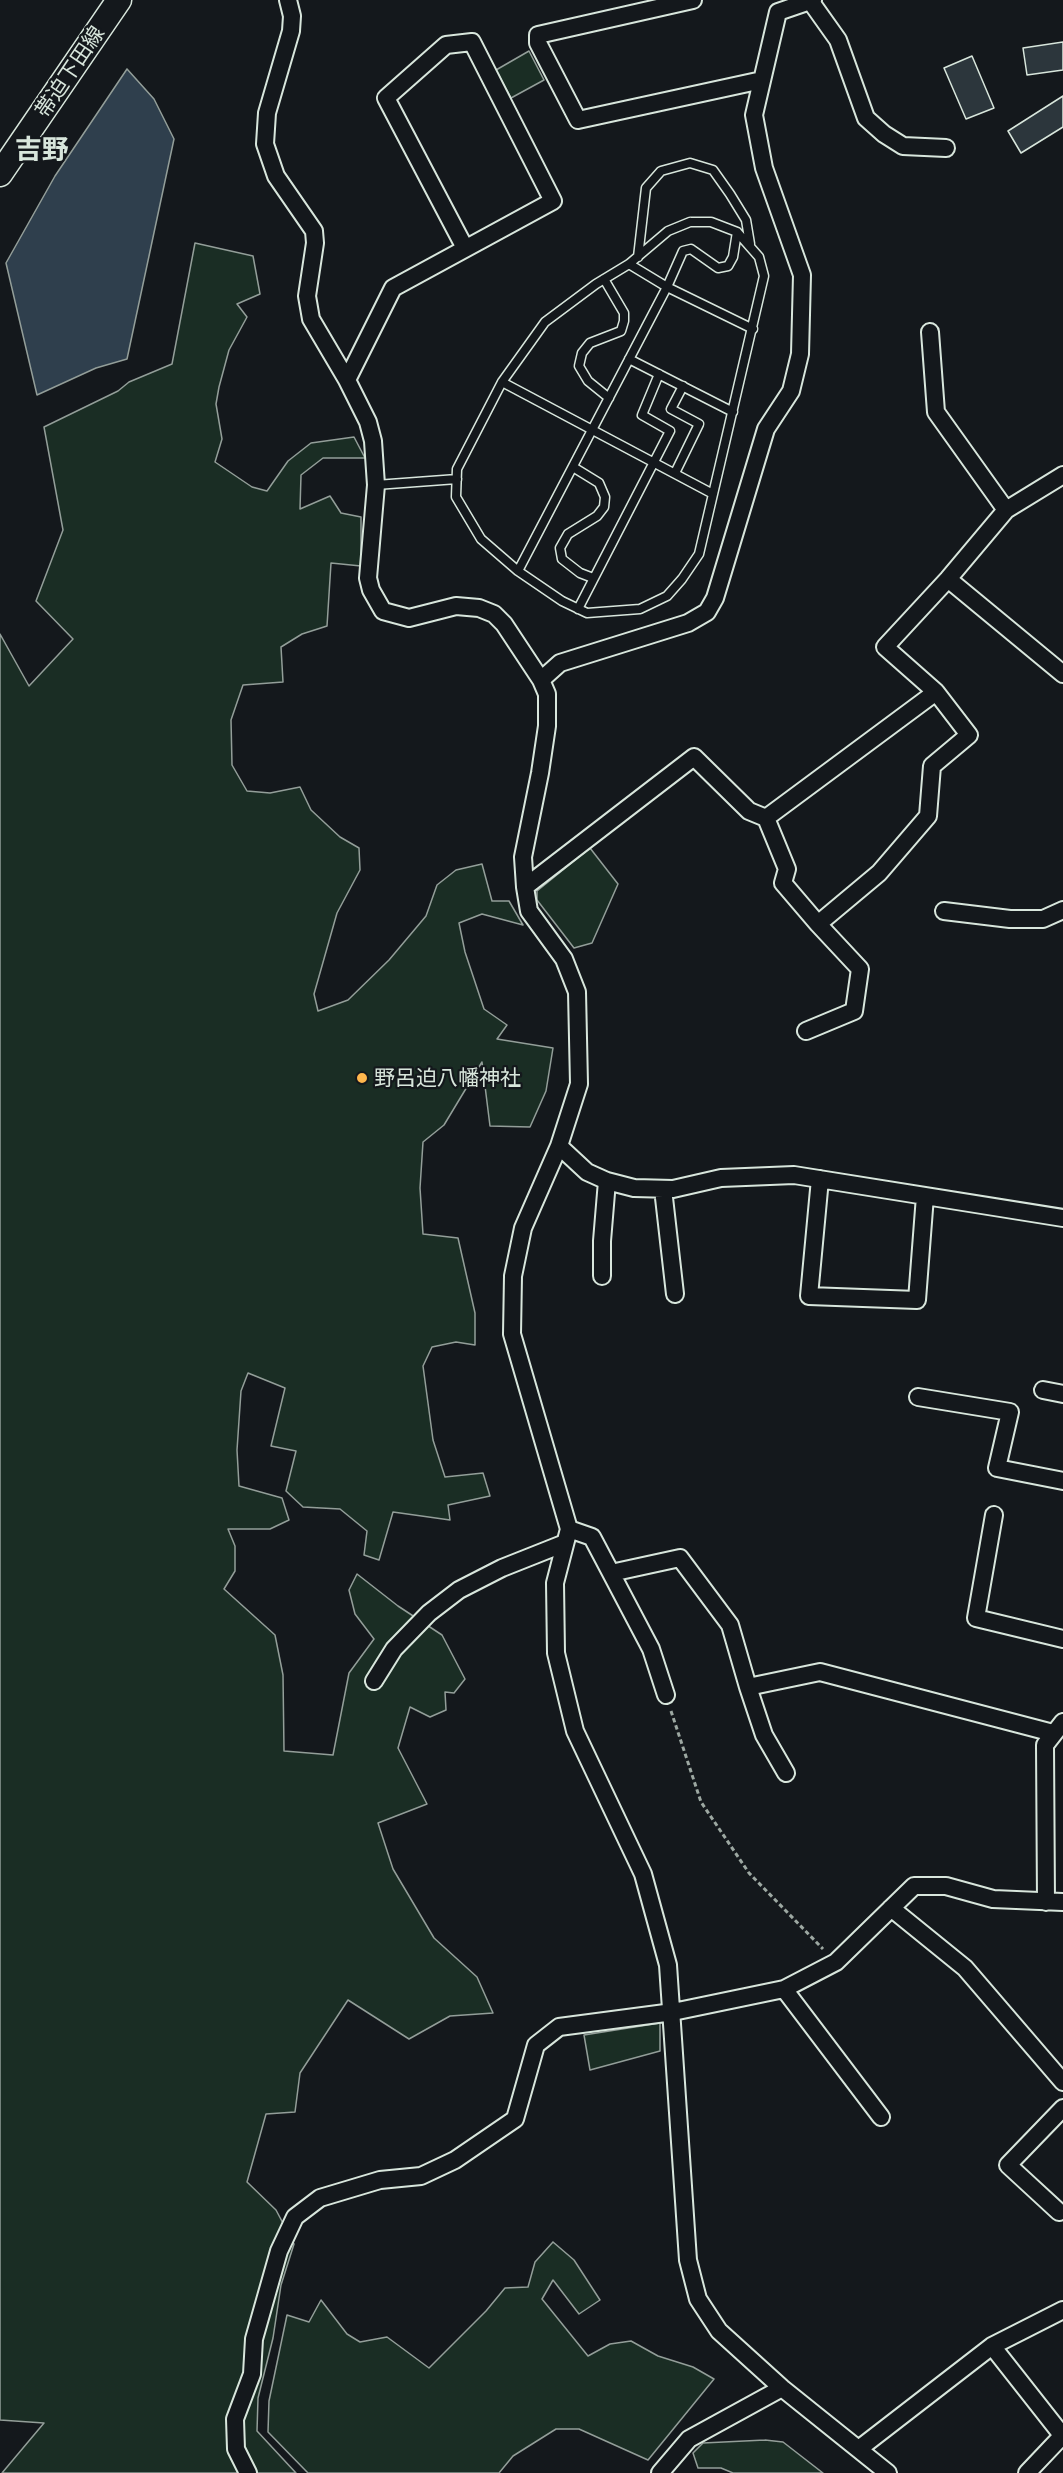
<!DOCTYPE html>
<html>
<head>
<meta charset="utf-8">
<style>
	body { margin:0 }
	canvas { display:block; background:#14181c }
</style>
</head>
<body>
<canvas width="1063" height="2473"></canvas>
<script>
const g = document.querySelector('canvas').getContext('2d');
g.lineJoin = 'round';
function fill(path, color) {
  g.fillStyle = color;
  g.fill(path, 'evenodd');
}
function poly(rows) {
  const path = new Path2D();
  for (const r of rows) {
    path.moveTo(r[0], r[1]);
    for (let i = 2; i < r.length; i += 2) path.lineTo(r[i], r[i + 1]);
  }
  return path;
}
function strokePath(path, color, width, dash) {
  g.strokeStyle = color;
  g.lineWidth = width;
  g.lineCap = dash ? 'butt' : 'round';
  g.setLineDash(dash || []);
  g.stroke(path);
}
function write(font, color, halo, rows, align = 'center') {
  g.font = font + ' Lato,"Noto Sans JP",sans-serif';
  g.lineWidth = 4.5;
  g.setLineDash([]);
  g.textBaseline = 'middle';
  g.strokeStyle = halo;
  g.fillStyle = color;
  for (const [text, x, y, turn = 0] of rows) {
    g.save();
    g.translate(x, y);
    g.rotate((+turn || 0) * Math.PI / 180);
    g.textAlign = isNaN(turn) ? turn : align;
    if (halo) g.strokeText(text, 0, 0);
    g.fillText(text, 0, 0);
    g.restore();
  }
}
const green = poly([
	[529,51,544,80,511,98,496,70,529,51],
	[195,243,253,256,260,294,237,304,247,317,229,350,219,387,216,404,222,439,215,462,252,487,267,491,288,461,311,443,354,437,365,458,323,458,301,475,300,509,330,496,341,513,361,517,361,566,331,563,327,626,302,634,281,647,283,682,243,685,231,720,232,765,247,791,270,793,300,787,311,810,340,837,359,848,360,870,337,913,314,994,318,1011,348,1000,389,960,426,916,437,885,456,870,482,864,492,901,509,901,523,925,482,914,459,923,465,952,484,1009,507,1025,497,1039,553,1048,546,1091,530,1127,490,1126,482,1062,444,1125,423,1142,420,1188,423,1234,458,1238,475,1313,475,1345,456,1342,432,1347,423,1366,433,1440,445,1477,483,1473,490,1496,448,1505,450,1520,393,1512,379,1560,364,1555,367,1531,340,1509,303,1507,286,1491,296,1451,271,1446,285,1388,248,1373,241,1391,237,1450,239,1486,282,1498,289,1520,270,1529,228,1529,235,1546,235,1571,224,1589,275,1635,283,1675,284,1751,333,1755,349,1673,374,1639,355,1614,349,1590,357,1574,398,1606,442,1635,465,1679,454,1693,445,1692,446,1710,430,1717,410,1707,398,1748,427,1804,378,1823,393,1869,434,1938,477,1977,493,2013,450,2016,409,2039,348,2000,300,2073,295,2112,266,2114,247,2182,276,2210,294,2244,281,2285,273,2338,258,2398,257,2431,296,2473,2,2473,44,2423,0,2420,0,634,29,686,73,639,36,601,63,530,44,427,118,391,129,382,172,364,195,243],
	[590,848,618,884,592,943,574,948,537,900,537,891,590,848],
	[660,2023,660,2051,590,2070,584,2035,660,2023],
	[553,2242,574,2260,600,2300,579,2314,553,2280,542,2299,588,2356,610,2344,631,2341,658,2356,693,2367,714,2379,648,2460,579,2429,556,2429,513,2456,499,2473,308,2473,268,2432,269,2401,287,2315,309,2322,321,2300,347,2334,360,2342,387,2337,429,2368,486,2311,505,2288,528,2287,535,2262,553,2242],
	[765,2440,783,2442,823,2473,733,2473,721,2468,698,2468,693,2453,703,2443,765,2440]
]);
const water = poly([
	[127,69,154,99,174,139,127,359,96,368,37,395,6,263,55,176,127,69]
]);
const building = poly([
	[1063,42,1063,70,1027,75,1023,48,1063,42],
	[972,56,994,108,966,119,944,68,972,56],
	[1063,96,1063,127,1021,153,1008,131,1063,96]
]);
const path = poly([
	[671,1711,701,1802,749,1873,823,1949]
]);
const service = poly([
	[690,222,711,222,737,232,759,257,764,276,699,554,682,579,667,596,640,609,587,613,562,601,518,571,481,539,456,497,457,469,502,382,545,322,596,284,629,264,668,231,690,222],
	[638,257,646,188,661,171,690,163,713,170,730,194,746,220,750,244],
	[629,264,667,287,753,329],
	[604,279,624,313,624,321,621,331,590,343,582,353,579,366,588,381,609,398],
	[629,359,733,412],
	[502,382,713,494],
	[573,467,599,483,605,497,604,507,597,516,568,534,560,548,562,559,580,573,593,578],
	[675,473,699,424,671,409,683,386],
	[376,485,457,479],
	[518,571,667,287,683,251,691,249,718,268,728,266,733,257,737,232],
	[578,609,670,431,642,415,659,374]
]);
const minor = poly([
	[288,0,292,16,291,31,267,113,265,144,276,176,314,231,315,243,307,296,311,319,347,380,368,422,373,441,376,485,368,578,371,590,383,611,409,618,456,606,479,608,494,614,504,624,541,680,547,694,547,726,540,773,523,857,525,887,529,911,564,959,577,992,579,1084,559,1146,523,1228,513,1276,512,1334,569,1529,555,1583,556,1653,575,1731,643,1874,668,1965,688,2260,698,2299,719,2331,782,2388,888,2473],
	[693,0,538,35,538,43,578,120,762,80],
	[811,2,838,40,866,118,884,134,903,146,946,148],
	[930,332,936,412,1006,510],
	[347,380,393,288,553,201,472,42,446,45,386,98,465,248],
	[948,579,1063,674],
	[541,680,560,663,688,623,707,612,715,598,766,429,791,391,800,354,802,275,764,168,754,115,778,12,813,0],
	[936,692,885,647,948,579,1006,510,1063,475],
	[766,818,787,869,783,883,818,924],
	[525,887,694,757,749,811,766,818,936,692,969,735,932,766,928,816,879,873,818,924,860,969,854,1011,806,1031],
	[944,911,1010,919,1043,919,1063,910],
	[559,1146,587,1172,607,1181,634,1188,673,1189,721,1178,794,1175,1063,1218],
	[820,1179,809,1296,917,1300,925,1196],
	[663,1189,675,1294],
	[602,1276,602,1241,607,1181],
	[1043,1390,1063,1394],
	[918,1397,1010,1412,997,1468,1063,1481],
	[994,1515,976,1618,1063,1639],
	[569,1529,592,1537,611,1573,680,1558,730,1625,748,1687,820,1672,1053,1733],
	[611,1573,651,1649,666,1695],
	[374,1681,394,1649,429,1613,459,1590,502,1568,565,1543],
	[748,1687,764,1735,786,1773],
	[1046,1902,1045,1745,1063,1722],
	[891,1908,965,1968,1063,2082],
	[784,1989,881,2117],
	[1059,2212,1008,2165,1063,2108],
	[992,2346,1062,2435],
	[860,2448,992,2346,1063,2310],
	[248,2473,236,2449,235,2419,252,2374,254,2339,279,2251,295,2217,320,2198,380,2180,421,2176,455,2160,515,2119,536,2045,559,2027,673,2012,784,1989,836,1962,914,1886,946,1886,993,1899,1063,1902],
	[660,2473,689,2439,782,2388],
	[1027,2473,1063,2435]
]);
const secondary = poly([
	[0,174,119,0]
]);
const markers = [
	[362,1078,6,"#ffb74d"]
];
const streetNames = [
	["帯迫下田線",70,72,-56]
];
const poiNames = [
	["野呂迫八幡神社",374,1078]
];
const districtNames = [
	["吉野",42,150]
];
fill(green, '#1a2d24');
strokePath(green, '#939e99', 1.5);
fill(water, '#2f3f4d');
strokePath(water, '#939e99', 1.5);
fill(building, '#2c363c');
strokePath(building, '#d8e6dc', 1.5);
strokePath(service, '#d8e6dc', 11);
strokePath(minor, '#d8e6dc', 20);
strokePath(secondary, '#d8e6dc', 27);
strokePath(path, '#9da8a2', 3, [4.5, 3]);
strokePath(service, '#14181c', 8);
strokePath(minor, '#14181c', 16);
strokePath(secondary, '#14181c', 24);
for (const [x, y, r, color] of markers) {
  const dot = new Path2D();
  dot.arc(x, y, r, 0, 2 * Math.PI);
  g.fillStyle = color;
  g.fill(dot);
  strokePath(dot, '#14181c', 2);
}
write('21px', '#d8e6dc', '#14181c', streetNames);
write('21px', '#d8e6dc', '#14181c', poiNames, 'left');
write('bold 27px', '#d8e6dc', '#14181c', districtNames);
</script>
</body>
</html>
